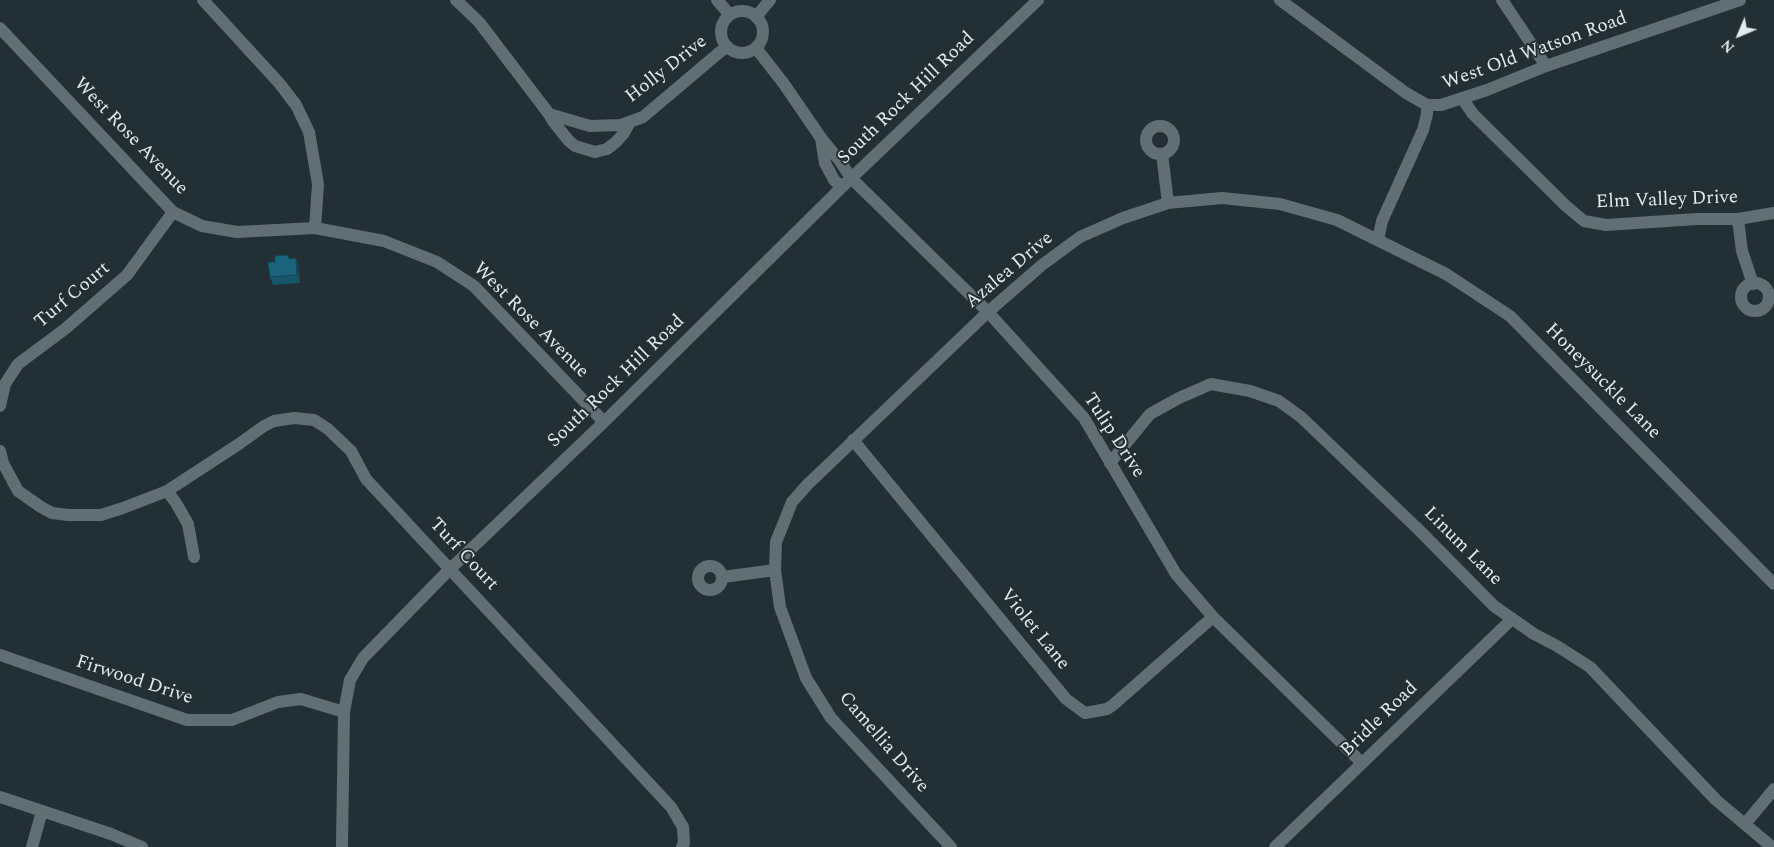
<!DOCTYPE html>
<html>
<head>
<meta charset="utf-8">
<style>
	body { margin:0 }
	#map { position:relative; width:1774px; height:847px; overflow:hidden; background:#222f34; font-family:Spectral,serif }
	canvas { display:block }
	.north { position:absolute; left:1714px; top:10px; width:50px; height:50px; -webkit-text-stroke:4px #222f34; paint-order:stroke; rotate:225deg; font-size:14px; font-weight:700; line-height:20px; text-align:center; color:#e2eaee }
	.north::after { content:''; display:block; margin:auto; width:18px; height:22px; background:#e2eaee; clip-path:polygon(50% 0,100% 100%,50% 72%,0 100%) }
</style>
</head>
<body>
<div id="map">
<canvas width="1774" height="847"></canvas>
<div class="north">N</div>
</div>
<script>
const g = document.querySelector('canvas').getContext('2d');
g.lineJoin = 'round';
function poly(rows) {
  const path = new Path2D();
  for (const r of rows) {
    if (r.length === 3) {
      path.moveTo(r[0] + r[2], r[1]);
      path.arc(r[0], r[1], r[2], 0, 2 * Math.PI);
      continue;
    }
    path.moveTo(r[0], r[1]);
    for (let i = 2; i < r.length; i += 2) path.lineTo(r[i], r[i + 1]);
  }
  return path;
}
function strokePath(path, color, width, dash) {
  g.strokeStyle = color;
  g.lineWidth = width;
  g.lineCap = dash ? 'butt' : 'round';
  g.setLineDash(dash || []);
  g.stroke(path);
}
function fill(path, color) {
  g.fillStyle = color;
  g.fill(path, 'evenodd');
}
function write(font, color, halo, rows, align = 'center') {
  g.font = font + ' Spectral,serif';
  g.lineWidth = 4;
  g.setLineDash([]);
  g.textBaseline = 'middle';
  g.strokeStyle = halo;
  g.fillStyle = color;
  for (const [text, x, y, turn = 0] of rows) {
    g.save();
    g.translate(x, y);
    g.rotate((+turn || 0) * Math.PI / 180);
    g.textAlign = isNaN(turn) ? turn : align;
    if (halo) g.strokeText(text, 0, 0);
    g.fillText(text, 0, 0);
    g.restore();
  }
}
const minor = poly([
	[203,0,280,84,296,105,309,132,318,184,315,228],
	[456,0,479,22,549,114,590,126,621,125,643,117,727,46],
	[717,0,730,15],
	[1280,0,1406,93,1427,105,1441,105,1487,90,1546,66,1740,0],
	[1502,0,1546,66],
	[742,32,21],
	[756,17,770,0],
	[0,28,173,212,202,226,237,232,315,228,384,241,437,262,474,286,604,422],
	[756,48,784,84,821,138,840,161,851,178,988,312,1084,418,1176,574,1213,617,1362,763],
	[1462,98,1473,114,1566,206,1584,221,1606,225,1697,219,1738,219,1774,213],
	[549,114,553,121,568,140,575,146,595,152,607,149,616,142,624,133,630,122],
	[1160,140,14],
	[821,138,825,163,834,180,842,187],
	[1162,154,1168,203],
	[1738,219,1742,251,1753,284],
	[1378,240,1382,221,1423,130,1427,114,1427,105],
	[1755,297,14],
	[0,406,5,384,18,364,65,329,127,275,173,212],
	[853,440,1066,699,1085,713,1107,709,1113,705,1213,617],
	[0,451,3,463,18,491,41,507,52,513,68,515,101,515,123,508,167,491,239,444,264,426,274,421,294,418,314,420,328,429,351,451,366,479,671,807,683,827,684,843,682,847],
	[1110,463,1150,414,1179,398,1211,384,1250,391,1279,401,1301,417,1419,530,1494,606,1534,634,1557,646,1590,667,1716,800,1772,847],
	[167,491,176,503,188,524,194,557],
	[710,578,12],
	[723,577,775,570],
	[0,655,187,720,232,720,278,702,301,699,344,712],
	[0,797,111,834,142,847],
	[1745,824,1774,789],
	[32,847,42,811],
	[342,847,344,712,350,680,363,658,448,571,604,422,842,187,1038,0],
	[951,847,831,718,806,678,780,607,775,570,776,542,792,502,807,485,989,311,1042,265,1080,237,1123,218,1168,203,1222,198,1280,204,1337,220,1446,274,1510,316,1774,584],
	[1275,847,1512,619]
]);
const wall = poly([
	[288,255,290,258,296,258,299,266,300,283,273,285,270,277,275,262]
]);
const shadedWall = poly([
	[296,258,299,266,300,283,297,275]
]);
const building = poly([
	[288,255,289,259,296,258,297,275,270,277,268,262,275,262,275,256,288,255]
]);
const streetNames = [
	["West Old Watson Road",1535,52,-20],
	["Holly Drive",667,70,-38],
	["South Rock Hill Road",907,99,-44],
	["West Rose Avenue",130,137,46],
	["Elm Valley Drive",1667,201,-2],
	["Azalea Drive",1010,271,-40],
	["Turf Court",73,296,-40],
	["West Rose Avenue",530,321,45],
	["South Rock Hill Road",617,382,-44],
	["Honeysuckle Lane",1602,382,45],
	["Tulip Drive",1113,436,57],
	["Linum Lane",1462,547,45],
	["Turf Court",463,555,47],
	["Violet Lane",1034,630,51],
	["Firwood Drive",134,681,18],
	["Bridle Road",1380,720,-44],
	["Camellia Drive",883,743,49]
];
strokePath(minor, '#616f75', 12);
fill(wall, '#17566a');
fill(shadedWall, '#134656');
fill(building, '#1b647b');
strokePath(building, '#134656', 1);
write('19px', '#e2eaee', '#222f34', streetNames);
</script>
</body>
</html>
